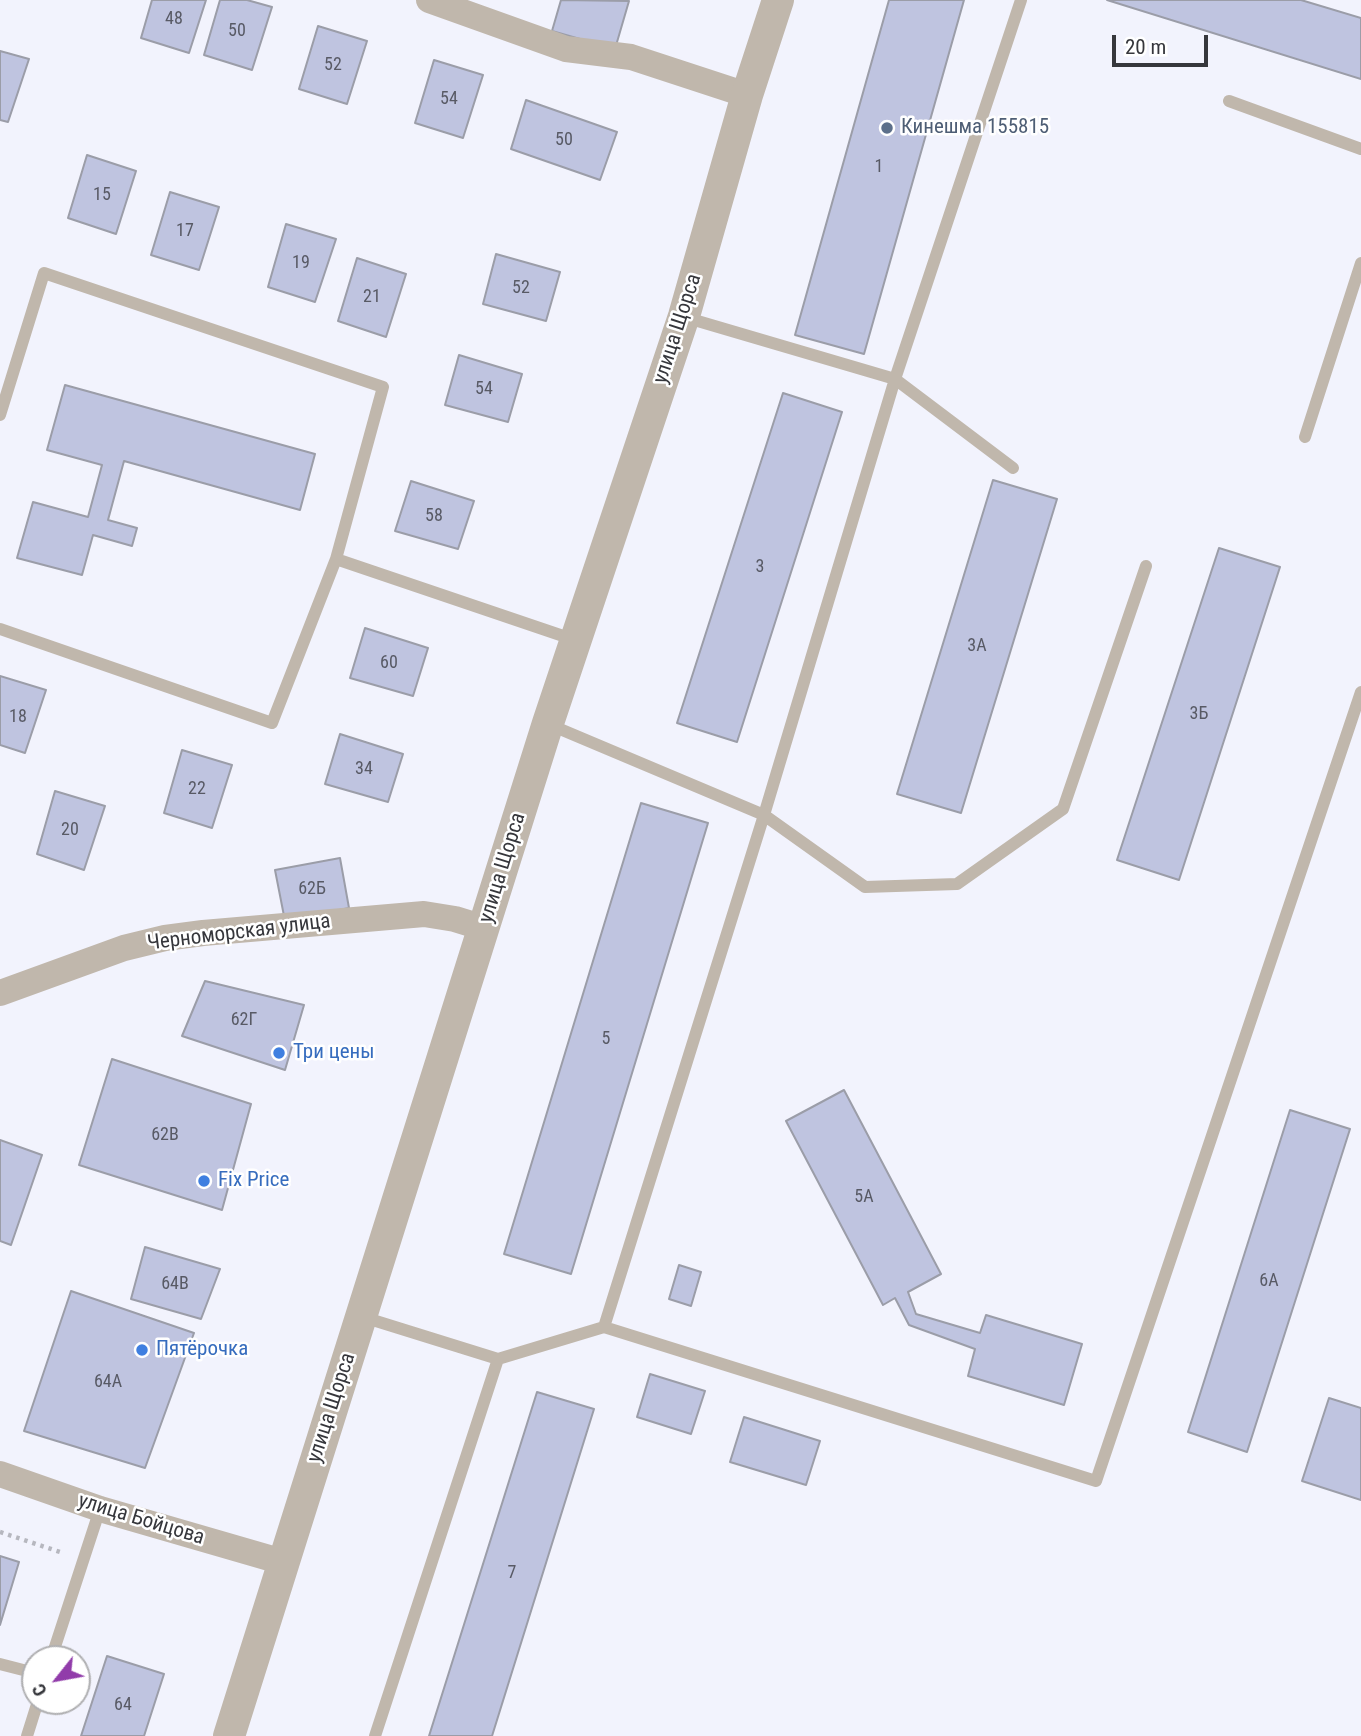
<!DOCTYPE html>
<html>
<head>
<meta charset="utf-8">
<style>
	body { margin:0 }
	#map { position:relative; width:1361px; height:1736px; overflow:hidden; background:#f2f3fd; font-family:"Roboto Condensed",sans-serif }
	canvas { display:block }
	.north { position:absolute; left:21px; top:1645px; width:70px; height:70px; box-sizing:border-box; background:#fff; border:2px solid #afafb1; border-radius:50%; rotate:239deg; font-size:19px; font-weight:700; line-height:28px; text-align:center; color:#36373c }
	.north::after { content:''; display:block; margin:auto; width:24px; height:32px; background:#913caa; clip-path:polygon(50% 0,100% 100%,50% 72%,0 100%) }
	.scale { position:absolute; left:1112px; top:35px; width:96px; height:32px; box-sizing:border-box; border:4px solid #36373c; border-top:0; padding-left:9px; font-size:21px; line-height:24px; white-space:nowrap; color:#36373c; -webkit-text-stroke:5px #fff; paint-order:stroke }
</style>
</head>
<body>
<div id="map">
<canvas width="1361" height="1736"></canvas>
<div class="north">С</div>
<div class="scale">20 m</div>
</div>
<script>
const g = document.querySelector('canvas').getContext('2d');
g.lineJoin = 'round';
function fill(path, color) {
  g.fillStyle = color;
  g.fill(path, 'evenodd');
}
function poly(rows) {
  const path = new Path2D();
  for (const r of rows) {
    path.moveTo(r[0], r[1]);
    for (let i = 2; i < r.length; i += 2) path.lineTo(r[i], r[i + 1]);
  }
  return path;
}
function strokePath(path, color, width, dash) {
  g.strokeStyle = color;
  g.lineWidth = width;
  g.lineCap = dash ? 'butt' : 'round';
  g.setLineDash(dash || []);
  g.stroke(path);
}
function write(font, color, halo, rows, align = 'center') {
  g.font = font + ' "Roboto Condensed",sans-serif';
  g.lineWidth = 5;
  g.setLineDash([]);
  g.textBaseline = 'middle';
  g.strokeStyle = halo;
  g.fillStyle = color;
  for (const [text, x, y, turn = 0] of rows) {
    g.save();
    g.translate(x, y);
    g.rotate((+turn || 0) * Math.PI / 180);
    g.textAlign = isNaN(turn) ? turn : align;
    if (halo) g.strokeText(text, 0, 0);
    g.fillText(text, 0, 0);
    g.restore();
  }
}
const building = poly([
	[152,0,206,0,189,53,141,38,152,0],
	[220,0,247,0,272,7,252,70,204,55,220,0],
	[561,0,629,1,615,49,552,31,561,0],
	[889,0,964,0,864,354,795,335,889,0],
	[1107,0,1301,0,1361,18,1361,79,1107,0],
	[318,26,367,41,347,104,299,89,318,26],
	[0,51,29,59,8,122,0,120,0,51],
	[434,60,483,75,463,138,415,123,434,60],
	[526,100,617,132,600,180,511,149,526,100],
	[87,155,136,171,116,234,68,218,87,155],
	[170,192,219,207,199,270,151,255,170,192],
	[286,224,336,239,315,302,268,287,286,224],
	[496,254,560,272,546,321,483,304,496,254],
	[357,258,406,274,386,337,338,321,357,258],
	[459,355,522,374,508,422,445,405,459,355],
	[65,385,315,454,300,510,124,461,108,520,137,528,132,546,93,535,82,575,17,558,33,502,88,517,102,465,47,450,65,385],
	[783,393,842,412,737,742,677,723,783,393],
	[993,480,1057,499,961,813,897,794,993,480],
	[411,481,474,501,458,549,395,531,411,481],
	[1219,548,1280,567,1179,880,1117,860,1219,548],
	[365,628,428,648,413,696,350,678,365,628],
	[0,676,46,690,25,753,0,745,0,676],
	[340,734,403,754,388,802,325,784,340,734],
	[182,750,232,765,212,828,164,813,182,750],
	[55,791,105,806,84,870,37,854,55,791],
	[641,803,708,823,571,1274,504,1254,641,803],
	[340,858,349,908,285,921,275,870,340,858],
	[205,981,304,1005,285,1070,182,1036,205,981],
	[112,1059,251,1104,222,1210,79,1165,112,1059],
	[844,1090,941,1274,908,1292,916,1314,980,1333,986,1315,1082,1344,1064,1405,968,1376,975,1349,909,1325,895,1298,883,1305,786,1121,844,1090],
	[1290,1110,1350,1129,1247,1452,1188,1432,1290,1110],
	[0,1140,42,1155,11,1245,0,1241,0,1140],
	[145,1247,220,1269,201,1319,131,1299,145,1247],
	[679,1265,701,1272,691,1306,669,1299,679,1265],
	[71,1291,194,1333,145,1468,24,1431,71,1291],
	[650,1374,705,1391,691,1434,637,1417,650,1374],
	[537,1392,594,1409,492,1736,429,1736,537,1392],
	[1329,1398,1361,1408,1361,1500,1302,1481,1329,1398],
	[744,1417,820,1441,806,1485,730,1462,744,1417],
	[0,1556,19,1562,0,1625,0,1556],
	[107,1656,164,1674,144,1736,81,1736,107,1656]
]);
const path = poly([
	[0,1532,63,1553]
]);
const service = poly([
	[1229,101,1361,149],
	[684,317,895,379,1013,468],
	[0,415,44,273,383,387,336,559,575,640],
	[1305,437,1361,263],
	[0,629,272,723,336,559],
	[548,724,764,815,865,887,957,884,1063,809,1146,566],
	[363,1317,498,1359,375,1736],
	[604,1327,764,815,895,379,1021,0],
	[498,1359,604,1327,1096,1481,1361,692],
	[51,1659,100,1509],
	[0,1664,35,1673],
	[27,1736,38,1701]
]);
const minor = poly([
	[429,0,566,49,631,57,747,95],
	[0,993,124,948,165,938,203,933,424,914,455,919,484,928],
	[0,1474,100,1509,283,1562]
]);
const tertiary = poly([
	[229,1736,548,723,684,316,747,95,778,0]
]);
const markers = [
	[887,128,7,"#5c6f8a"],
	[279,1053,7,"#3f7fe0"],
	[204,1181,7,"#3f7fe0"],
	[142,1350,7,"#3f7fe0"]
];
const numberNames = [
	["48",174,19],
	["50",237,31],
	["52",333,65],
	["54",449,99],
	["50",564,140],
	["1",879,167],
	["15",102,195],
	["17",185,231],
	["19",301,263],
	["52",521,288],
	["21",372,297],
	["54",484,389],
	["58",434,516],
	["3",760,567],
	["3А",977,646],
	["60",389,663],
	["3Б",1199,714],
	["18",18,717],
	["34",364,769],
	["22",197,789],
	["20",70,830],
	["62Б",312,889],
	["62Г",244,1020],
	["5",606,1039],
	["62В",165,1135],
	["5А",864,1197],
	["6А",1269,1281],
	["64В",175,1284],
	["64А",108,1382],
	["7",512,1573],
	["64",123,1705]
];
const serviceNames = [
	["Кинешма 155815",901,128]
];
const streetNames = [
	["улица Щорса",678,329,-72],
	["улица Щорса",503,868,-73],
	["Черноморская улица",239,933,-7],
	["улица Щорса",332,1408,-72],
	["улица Бойцова",141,1520,17]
];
const shopNames = [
	["Три цены",293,1053],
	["Fix Price",218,1181],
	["Пятёрочка",156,1350]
];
fill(building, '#bfc4e0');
strokePath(building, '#9b9da8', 2);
strokePath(path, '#b6b7bf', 4.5, [3.5, 5]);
strokePath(service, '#c0b7ac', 12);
strokePath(minor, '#c0b7ac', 26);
strokePath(tertiary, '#c0b7ac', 32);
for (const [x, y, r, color] of markers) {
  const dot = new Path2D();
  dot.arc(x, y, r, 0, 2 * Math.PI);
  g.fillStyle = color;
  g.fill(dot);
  strokePath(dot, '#fff', 2.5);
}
write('18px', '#585a65', null, numberNames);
write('21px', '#4e5e75', '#fff', serviceNames, 'left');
write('21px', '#36373c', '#fff', streetNames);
write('21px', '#366cbe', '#fff', shopNames, 'left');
</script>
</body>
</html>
